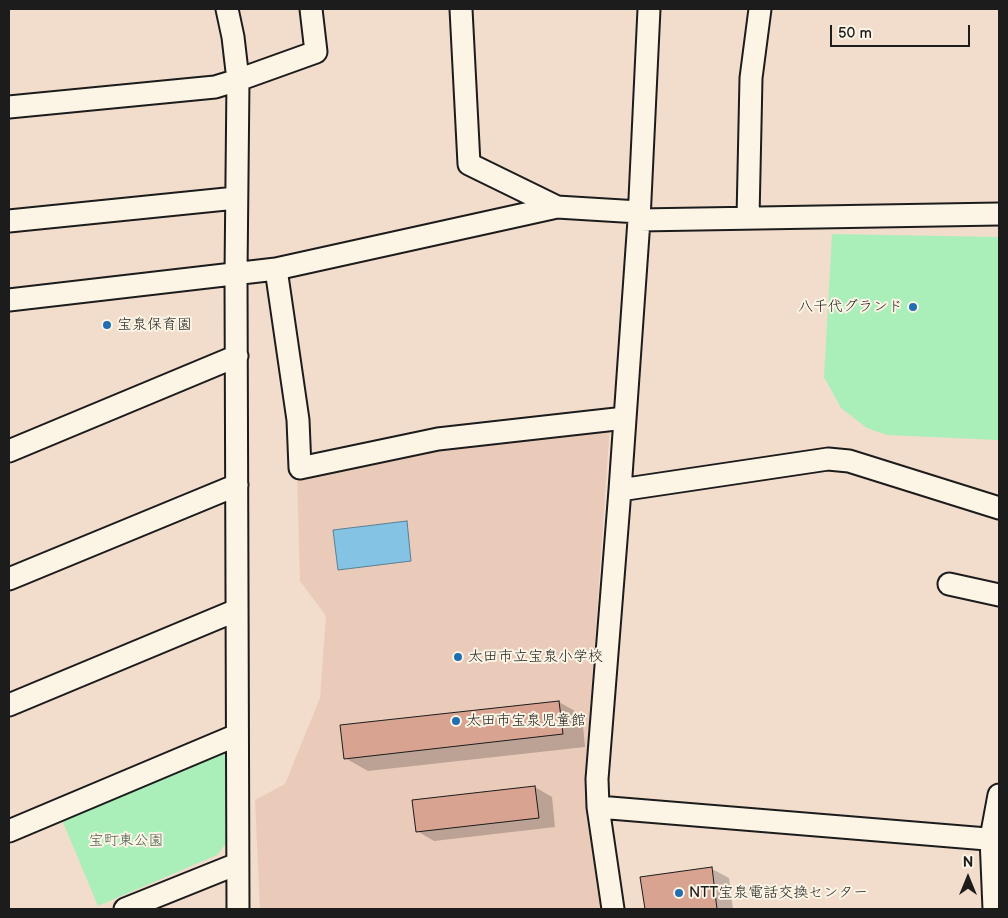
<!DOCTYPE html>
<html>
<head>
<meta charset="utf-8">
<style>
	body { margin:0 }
	#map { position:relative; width:1008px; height:918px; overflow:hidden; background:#f2dccc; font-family:"Balsamiq Sans",sans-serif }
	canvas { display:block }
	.frame { position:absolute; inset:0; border:10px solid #1c1c1c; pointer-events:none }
	.north { position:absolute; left:943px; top:853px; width:50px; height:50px; -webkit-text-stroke:4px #fcf5e5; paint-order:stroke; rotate:0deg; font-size:14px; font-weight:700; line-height:20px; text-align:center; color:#1c1c1c }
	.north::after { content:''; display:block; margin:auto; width:18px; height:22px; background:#1c1c1c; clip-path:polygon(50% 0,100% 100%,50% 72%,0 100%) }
	.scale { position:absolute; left:830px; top:25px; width:140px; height:22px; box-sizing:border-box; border:2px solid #1c1c1c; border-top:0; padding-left:6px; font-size:15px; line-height:18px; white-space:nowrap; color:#1c1c1c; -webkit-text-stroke:4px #fcf5e5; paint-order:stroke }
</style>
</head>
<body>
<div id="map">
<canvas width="1008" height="918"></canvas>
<div class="frame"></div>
<div class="north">N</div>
<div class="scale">50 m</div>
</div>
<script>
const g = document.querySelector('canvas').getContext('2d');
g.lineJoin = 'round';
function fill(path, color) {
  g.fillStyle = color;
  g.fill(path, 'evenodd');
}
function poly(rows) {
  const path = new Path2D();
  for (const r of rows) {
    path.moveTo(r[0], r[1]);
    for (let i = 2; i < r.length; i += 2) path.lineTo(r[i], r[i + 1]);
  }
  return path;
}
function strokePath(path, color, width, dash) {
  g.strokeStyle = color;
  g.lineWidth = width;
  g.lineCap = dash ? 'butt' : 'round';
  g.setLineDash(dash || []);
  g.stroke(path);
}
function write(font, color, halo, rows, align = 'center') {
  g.font = font + ' "Balsamiq Sans","Klee One",sans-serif';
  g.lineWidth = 4;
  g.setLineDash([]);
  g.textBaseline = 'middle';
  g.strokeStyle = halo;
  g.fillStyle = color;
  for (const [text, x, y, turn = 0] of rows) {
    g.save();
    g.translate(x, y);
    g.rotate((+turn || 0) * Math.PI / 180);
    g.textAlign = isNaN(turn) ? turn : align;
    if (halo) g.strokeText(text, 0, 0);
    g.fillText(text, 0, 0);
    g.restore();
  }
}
const built = poly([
	[610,424,585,784,587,809,601,909,260,909,255,800,285,784,320,698,326,616,300,581,297,473,439,444]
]);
const green = poly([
	[832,234,999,237,999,440,887,435,867,428,841,408,824,377],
	[217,749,228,756,228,841,217,855,98,906,60,815]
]);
const water = poly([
	[407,521,411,561,338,570,333,530,407,521]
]);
const shadow = poly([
	[559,702,582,715,585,747,368,771,345,758,342,726],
	[535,787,552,797,555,827,434,841,417,831],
	[712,869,729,878,733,909,646,909,642,878]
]);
const building = poly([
	[559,701,563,734,344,759,340,725,559,701],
	[535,786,539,818,416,832,412,800,535,786],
	[712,867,717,909,645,909,640,877,712,867]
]);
const minor = poly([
	[227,9,233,37,238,80,236,274,238,909],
	[461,9,469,164,557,207],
	[9,107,215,87,238,80,316,52,311,9],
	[748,218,751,78,760,9],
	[639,220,999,214],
	[9,221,236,198],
	[276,269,298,420,300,468,438,439,625,418],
	[9,300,276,269,557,207,639,212],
	[9,451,237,356],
	[620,490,828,459,849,461,999,508],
	[9,579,237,485],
	[949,584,999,595],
	[9,705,237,610],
	[598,807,999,840],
	[9,831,237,735],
	[125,909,237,864],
	[613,909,598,807,597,779,620,490,639,220,649,9],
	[994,909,991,838,999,795]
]);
const markers = [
	[913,307,5,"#1f6fb2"],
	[107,325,5,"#1f6fb2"],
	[458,657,5,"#1f6fb2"],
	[456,721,5,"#1f6fb2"],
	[679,893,5,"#1f6fb2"]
];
const poiNames = [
	["八千代グランド",903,307,"right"],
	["宝泉保育園",117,325],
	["太田市立宝泉小学校",468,657],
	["太田市宝泉児童館",466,721],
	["NTT宝泉電話交換センター",689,893]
];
const parkNames = [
	["宝町東公園",126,841]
];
fill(built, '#eacbba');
fill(green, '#aaefb9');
fill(water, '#84c3e4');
strokePath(water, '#5a8094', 1);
fill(shadow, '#0003');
fill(building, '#d9a391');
strokePath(building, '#1c1c1c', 1);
strokePath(minor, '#1c1c1c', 25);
strokePath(minor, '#fcf5e5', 21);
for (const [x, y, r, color] of markers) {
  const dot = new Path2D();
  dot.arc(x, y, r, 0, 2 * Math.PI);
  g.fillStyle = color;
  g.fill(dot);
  strokePath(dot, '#fcf5e5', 2);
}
write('15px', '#1c1c1c', '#fcf5e5', poiNames, 'left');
write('15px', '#475b4b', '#fcf5e5', parkNames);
</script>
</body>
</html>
